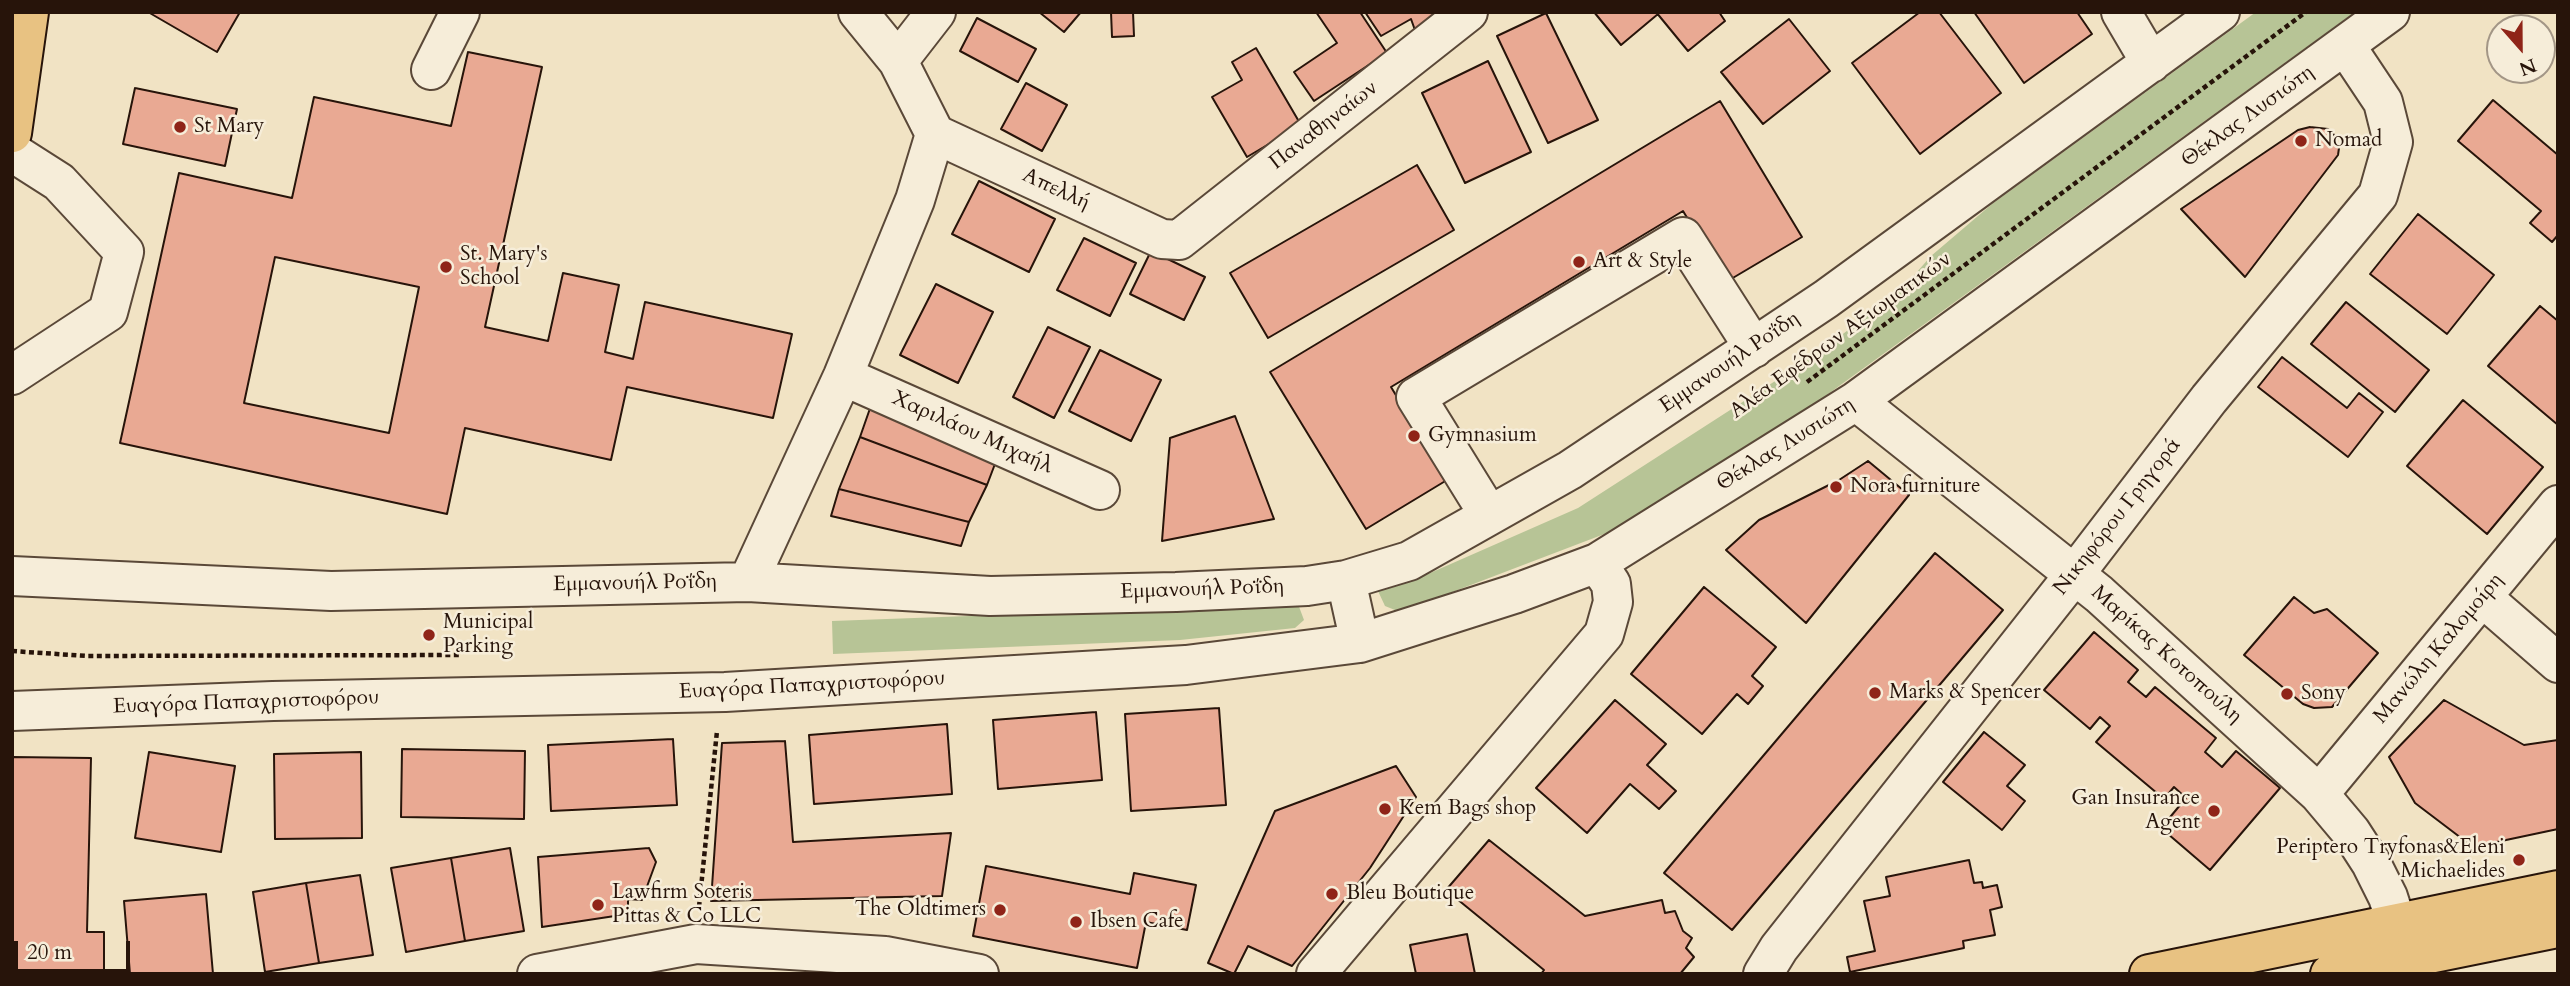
<!DOCTYPE html>
<html>
<head>
<meta charset="utf-8">
<style>
	body { margin:0 }
	#map { position:relative; width:2570px; height:986px; overflow:hidden; background:#f1e3c4; font-family:Cardo,serif }
	canvas { display:block }
	.frame { position:absolute; inset:0; border:14px solid #27140a; pointer-events:none }
	.north { position:absolute; left:2486px; top:14px; width:70px; height:70px; box-sizing:border-box; background:#f6edd9; border:2px solid #a39686; border-radius:50%; rotate:159deg; font-size:19px; font-weight:700; line-height:28px; text-align:center; color:#27140a }
	.north::after { content:''; display:block; margin:auto; width:24px; height:32px; background:#8f2418; clip-path:polygon(50% 0,100% 100%,50% 72%,0 100%) }
	.scale { position:absolute; left:14px; top:941px; width:116px; height:32px; box-sizing:border-box; border:4px solid #27140a; border-top:0; padding-left:9px; font-size:21px; line-height:24px; white-space:nowrap; color:#27140a; -webkit-text-stroke:5px #f6edd9; paint-order:stroke }
</style>
</head>
<body>
<div id="map">
<canvas width="2570" height="986"></canvas>
<div class="frame"></div>
<div class="north">N</div>
<div class="scale">20 m</div>
</div>
<script>
const g = document.querySelector('canvas').getContext('2d');
g.lineJoin = 'round';
function fill(path, color) {
  g.fillStyle = color;
  g.fill(path, 'evenodd');
}
function poly(rows) {
  const path = new Path2D();
  for (const r of rows) {
    path.moveTo(r[0], r[1]);
    for (let i = 2; i < r.length; i += 2) path.lineTo(r[i], r[i + 1]);
  }
  return path;
}
function strokePath(path, color, width, dash) {
  g.strokeStyle = color;
  g.lineWidth = width;
  g.lineCap = dash ? 'butt' : 'round';
  g.setLineDash(dash || []);
  g.stroke(path);
}
function write(font, color, halo, rows, align = 'center') {
  g.font = font + ' Cardo,serif';
  g.lineWidth = 5;
  g.setLineDash([]);
  g.textBaseline = 'middle';
  g.strokeStyle = halo;
  g.fillStyle = color;
  for (const [text, x, y, turn = 0] of rows) {
    g.save();
    g.translate(x, y);
    g.rotate((+turn || 0) * Math.PI / 180);
    g.textAlign = isNaN(turn) ? turn : align;
    if (halo) g.strokeText(text, 0, 0);
    g.fillText(text, 0, 0);
    g.restore();
  }
}
const green = poly([
	[2256,12,2355,12,1726,468,1607,533,1400,612,1385,606,1378,591,1412,581,1578,508,1814,356,1902,289,1931,256,1992,204],
	[1298,604,1304,620,1295,628,1180,640,833,654,832,621]
]);
const building = poly([
	[148,12,240,12,217,52,148,12],
	[1039,12,1081,12,1064,32,1039,12],
	[1111,12,1133,12,1134,36,1112,37,1111,12],
	[1316,12,1360,12,1387,53,1314,101,1294,72,1337,43,1316,12],
	[1365,12,1440,12,1416,33,1411,19,1381,36,1365,12],
	[1594,12,1656,12,1658,14,1621,45,1594,12],
	[1656,12,1719,12,1725,21,1688,51,1656,12],
	[1920,12,1939,12,2001,93,1920,154,1852,63,1920,12],
	[1974,12,2077,12,2092,34,2024,83,1974,12],
	[1546,13,1598,120,1548,143,1497,36,1546,13],
	[977,18,1036,49,1018,82,960,51,977,18],
	[1789,19,1830,71,1763,124,1721,72,1789,19],
	[1256,48,1301,125,1247,157,1212,97,1242,80,1232,62,1256,48],
	[468,52,542,67,485,327,548,341,563,273,619,285,605,352,633,359,645,302,792,334,773,418,627,387,611,460,465,428,447,514,120,443,179,173,292,198,314,97,451,126,468,52],
	[275,257,419,287,389,433,244,403,275,257],
	[1488,61,1531,152,1465,183,1422,93,1488,61],
	[1026,83,1067,105,1042,151,1001,129,1026,83],
	[135,88,237,109,225,166,123,144,135,88],
	[2493,100,2558,155,2558,235,2552,242,2530,223,2541,211,2458,141,2493,100],
	[1720,101,1802,237,1726,282,1683,211,1391,387,1447,480,1366,529,1270,372,1720,101],
	[2310,127,2328,129,2333,133,2339,148,2338,155,2245,277,2181,209,2298,130,2310,127],
	[1417,165,1454,230,1268,338,1230,273,1417,165],
	[979,181,1055,219,1029,272,952,234,979,181],
	[2418,214,2494,275,2447,334,2370,274,2418,214],
	[1084,238,1136,263,1110,316,1057,290,1084,238],
	[1151,251,1205,277,1184,320,1130,294,1151,251],
	[936,284,993,312,958,383,900,355,936,284],
	[2346,302,2429,370,2395,412,2311,344,2346,302],
	[2540,306,2558,321,2558,425,2488,366,2540,306],
	[1048,327,1090,347,1054,418,1013,397,1048,327],
	[1100,350,1161,380,1131,441,1069,411,1100,350],
	[2282,357,2347,408,2359,393,2383,412,2348,457,2258,387,2282,357],
	[874,397,998,456,987,485,860,437,874,397],
	[2463,400,2543,467,2487,534,2407,466,2463,400],
	[1235,416,1274,519,1162,541,1170,438,1235,416],
	[860,437,987,485,969,522,839,489,860,437],
	[1868,461,1909,495,1806,623,1726,550,1759,520,1839,480,1868,461],
	[839,489,969,522,961,546,831,516,839,489],
	[1935,553,2003,610,1732,930,1664,873,1935,553],
	[1704,587,1776,647,1752,676,1763,686,1748,704,1737,694,1702,734,1631,674,1704,587],
	[2294,597,2314,613,2327,609,2378,653,2332,707,2314,708,2303,704,2244,655,2294,597],
	[2094,632,2138,670,2128,682,2146,697,2155,687,2216,738,2205,752,2222,767,2236,751,2280,788,2210,870,2161,828,2186,798,2174,787,2164,799,2096,742,2110,726,2100,717,2090,729,2044,690,2094,632],
	[1615,700,1666,744,1647,765,1676,791,1659,809,1630,784,1587,833,1536,788,1615,700],
	[2444,700,2524,745,2558,740,2558,829,2473,847,2415,803,2389,757,2444,700],
	[1219,708,1226,805,1131,811,1125,714,1219,708],
	[1096,712,1102,780,998,789,993,720,1096,712],
	[947,724,952,794,814,804,809,735,947,724],
	[1984,732,2025,765,2007,786,2025,801,2002,830,1943,782,1984,732],
	[673,739,677,805,551,811,548,745,673,739],
	[785,741,793,842,951,833,942,896,711,901,722,743,785,741],
	[402,749,525,751,524,819,401,817,402,749],
	[149,752,235,766,221,852,135,838,149,752],
	[361,752,362,838,275,839,274,754,361,752],
	[12,757,91,758,87,932,104,932,104,972,12,974,12,757],
	[1396,766,1416,797,1370,868,1292,966,1248,946,1234,974,1208,963,1275,811,1396,766],
	[1489,840,1585,916,1662,900,1665,913,1675,911,1683,931,1692,938,1686,948,1694,957,1680,974,1541,974,1544,970,1446,890,1489,840],
	[510,848,524,931,465,941,451,858,510,848],
	[649,848,656,862,642,900,628,899,628,914,542,927,538,857,649,848],
	[451,858,465,941,406,952,391,868,451,858],
	[1969,860,1974,883,1982,882,1983,888,1997,885,2002,907,1990,910,1995,935,1963,941,1964,948,1850,972,1847,957,1875,951,1864,901,1890,896,1886,877,1969,860],
	[986,866,1130,894,1134,873,1196,885,1187,930,1146,922,1137,968,973,936,986,866],
	[360,875,373,955,319,963,306,883,360,875],
	[306,883,319,963,265,972,253,892,306,883],
	[206,894,213,974,130,974,124,901,206,894],
	[1467,934,1475,974,1416,974,1410,945,1467,934]
]);
const path = poly([
	[1807,382,2306,12],
	[12,651,87,656,459,655],
	[699,907,717,731]
]);
const minor = poly([
	[858,12,898,61],
	[2121,12,2151,63],
	[431,70,460,12],
	[935,134,1162,239,1179,240,1468,12],
	[935,134,898,61,936,12],
	[12,152,59,182,124,252,108,312,12,375],
	[843,376,1100,490],
	[1856,401,2099,594,2319,794,2351,832,2371,863,2388,897,2396,922],
	[1489,515,1416,397,1683,237,1754,348],
	[12,576,331,591,748,582,990,596,1176,592,1307,586,1346,580,1409,561,1570,470,1826,299,2220,12],
	[1346,580,1360,643],
	[748,582,843,376,915,200,935,134],
	[2482,597,2558,663],
	[12,711,273,701,725,692,1186,665,1360,643,1514,594,1597,563,1856,401,2390,12],
	[2319,794,2558,505],
	[537,974,696,944,885,956,979,974],
	[1316,974,1604,634,1613,602,1611,584,1597,563],
	[1763,974,1779,948,2074,575,2209,399,2378,195,2393,142,2383,102,2345,45]
]);
const major = poly([
	[12,133,29,12],
	[2149,974,2558,890],
	[2330,974,2558,928]
]);
const markers = [
	[180,127,7,"#8f2418"],
	[2301,141,7,"#8f2418"],
	[1579,262,7,"#8f2418"],
	[446,267,7,"#8f2418"],
	[1414,436,7,"#8f2418"],
	[1836,487,7,"#8f2418"],
	[429,635,7,"#8f2418"],
	[1875,693,7,"#8f2418"],
	[2287,694,7,"#8f2418"],
	[1385,809,7,"#8f2418"],
	[2214,811,7,"#8f2418"],
	[2519,860,7,"#8f2418"],
	[1332,894,7,"#8f2418"],
	[598,905,7,"#8f2418"],
	[1000,910,7,"#8f2418"],
	[1076,922,7,"#8f2418"]
];
const streetNames = [
	["Θέκλας Λυσιώτη",2248,117,-36],
	["Παναθηναίων",1324,126,-38],
	["Απελλή",1056,190,25],
	["Αλέα Εφέδρων Αξιωματικών",1841,336,-36],
	["Εμμανουήλ Ροΐδη",1730,363,-34],
	["Χαριλάου Μιχαήλ",972,433,24],
	["Θέκλας Λυσιώτη",1786,445,-32],
	["Νικηφόρου Γρηγορά",2118,517,-52],
	["Εμμανουήλ Ροΐδη",635,584,-1],
	["Εμμανουήλ Ροΐδη",1202,590,-2],
	["Μανώλη Καλομοίρη",2439,649,-50],
	["Μαρίκας Κοτοπούλη",2166,655,42],
	["Ευαγόρα Παπαχριστοφόρου",812,686,-3],
	["Ευαγόρα Παπαχριστοφόρου",246,703,-2]
];
const poiNames = [
	["St Mary",194,127],
	["Nomad",2315,141],
	["St. Mary's",460,255],
	["School",460,279],
	["Art & Style",1593,262],
	["Gymnasium",1428,436],
	["Nora furniture",1850,487],
	["Municipal",443,623],
	["Parking",443,647],
	["Marks & Spencer",1889,693],
	["Sony",2301,694],
	["Gan Insurance",2200,799,"right"],
	["Agent",2200,823,"right"],
	["Kem Bags shop",1399,809],
	["Periptero Tryfonas&Eleni",2505,848,"right"],
	["Michaelides",2505,872,"right"],
	["Lawfirm Soteris",612,893],
	["Pittas & Co LLC",612,917],
	["Bleu Boutique",1346,894],
	["The Oldtimers",986,910,"right"],
	["Ibsen Cafe",1090,922]
];
fill(green, '#b7c496');
fill(building, '#e9a993');
strokePath(building, '#27140a', 2);
strokePath(minor, '#5a4838', 42);
strokePath(major, '#27140a', 42);
strokePath(path, '#27140a', 4.5, [5, 3.5]);
strokePath(minor, '#f6edd9', 38);
strokePath(major, '#e8c282', 38);
for (const [x, y, r, color] of markers) {
  const dot = new Path2D();
  dot.arc(x, y, r, 0, 2 * Math.PI);
  g.fillStyle = color;
  g.fill(dot);
  strokePath(dot, '#f6edd9', 2.5);
}
write('21px', '#27140a', '#f6edd9', streetNames);
write('21px', '#27140a', '#f6edd9', poiNames, 'left');
</script>
</body>
</html>
